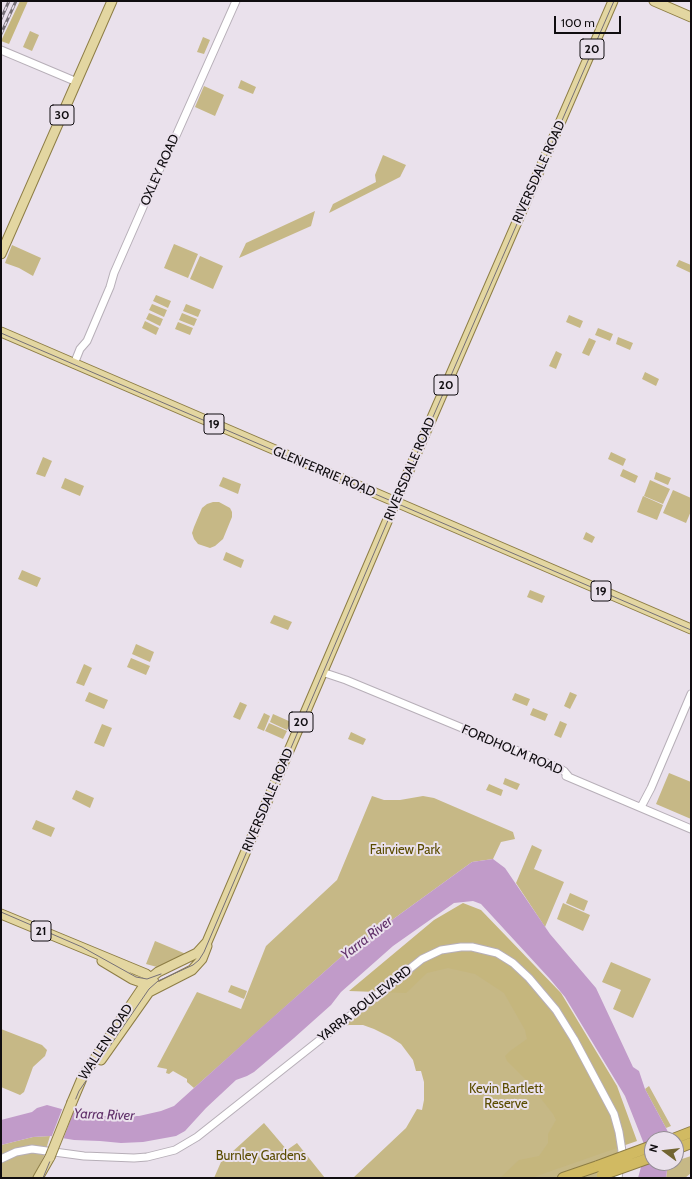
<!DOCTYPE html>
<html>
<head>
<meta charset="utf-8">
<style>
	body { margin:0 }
	#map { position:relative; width:692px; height:1179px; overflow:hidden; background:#eae1ec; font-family:Cabin,sans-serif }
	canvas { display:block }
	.frame { position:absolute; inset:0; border:2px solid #100d10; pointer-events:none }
	.north { position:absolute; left:644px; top:1131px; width:40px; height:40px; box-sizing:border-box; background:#eae1ec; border:1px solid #938c94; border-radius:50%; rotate:285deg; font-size:11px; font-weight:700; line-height:16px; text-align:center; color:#100d10 }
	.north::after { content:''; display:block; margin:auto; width:14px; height:18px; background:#726532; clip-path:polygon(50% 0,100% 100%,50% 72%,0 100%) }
	.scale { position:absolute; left:554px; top:16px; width:67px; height:18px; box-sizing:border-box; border:2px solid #100d10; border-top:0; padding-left:5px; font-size:12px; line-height:14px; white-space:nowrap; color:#100d10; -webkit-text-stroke:3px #eae1ec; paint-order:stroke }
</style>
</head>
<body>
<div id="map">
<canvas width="692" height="1179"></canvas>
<div class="frame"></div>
<div class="north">N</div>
<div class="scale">100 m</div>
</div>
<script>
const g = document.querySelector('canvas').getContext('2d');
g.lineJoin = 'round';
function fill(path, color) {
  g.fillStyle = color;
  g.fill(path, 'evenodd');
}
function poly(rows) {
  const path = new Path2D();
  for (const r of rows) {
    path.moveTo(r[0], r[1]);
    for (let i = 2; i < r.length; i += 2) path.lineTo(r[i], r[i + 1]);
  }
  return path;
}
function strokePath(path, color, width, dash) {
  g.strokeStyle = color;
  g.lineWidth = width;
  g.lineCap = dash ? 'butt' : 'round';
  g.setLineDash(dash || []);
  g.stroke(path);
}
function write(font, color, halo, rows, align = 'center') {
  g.font = font + ' Cabin,sans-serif';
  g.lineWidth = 4;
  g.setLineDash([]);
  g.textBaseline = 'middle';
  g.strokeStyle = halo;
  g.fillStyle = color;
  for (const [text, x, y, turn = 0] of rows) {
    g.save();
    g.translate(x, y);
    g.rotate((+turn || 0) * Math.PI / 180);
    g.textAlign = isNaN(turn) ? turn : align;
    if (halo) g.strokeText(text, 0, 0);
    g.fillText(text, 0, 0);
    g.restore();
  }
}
const green = poly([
	[30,31,39,35,32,51,23,47],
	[203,37,210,40,204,54,197,52],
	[241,80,256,87,253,94,238,88],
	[204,86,224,95,215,116,195,107],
	[383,155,406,165,400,177,329,213,333,204,376,182,375,175],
	[315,211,311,226,239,258,246,243],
	[174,244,198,254,188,278,164,268],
	[12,245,41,258,33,276,19,268,5,263],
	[200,256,223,266,213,289,190,279],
	[679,260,691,265,691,273,676,266],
	[156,295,171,301,168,308,153,301],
	[152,304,167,310,164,317,149,310],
	[186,304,201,310,198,317,183,311],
	[149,313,163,319,160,326,146,319],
	[182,313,197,319,194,326,179,320],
	[569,315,583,321,580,328,566,322],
	[145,321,159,328,156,335,142,328],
	[178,322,193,328,190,335,175,329],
	[598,328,613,334,610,341,595,335],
	[618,337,633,343,630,350,616,344],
	[589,338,596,341,589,356,582,353],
	[556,351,562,354,556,369,549,366],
	[645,372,659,379,656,386,642,379],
	[611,452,626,459,623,466,608,459],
	[43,457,52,461,45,477,36,474],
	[623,469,638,476,635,483,620,476],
	[656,472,671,478,668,485,654,479],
	[223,477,241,484,238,494,219,486],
	[65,478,84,486,80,496,61,488],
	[650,480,670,489,663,504,644,496],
	[673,490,691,498,691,511,686,523,663,513],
	[643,496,663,505,657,520,637,512],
	[213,502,219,502,230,508,232,512,232,517,223,539,215,546,210,548,198,544,194,539,192,533,194,527,202,508,207,504],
	[586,532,595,537,592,543,583,539],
	[226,552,244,560,241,568,223,560],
	[22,570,41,578,37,587,18,579],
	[530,590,545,596,542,603,527,597],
	[274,615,292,622,288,630,270,623],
	[136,644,154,652,150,662,132,654],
	[131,658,150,666,146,675,127,667],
	[84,664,92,668,84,686,76,683],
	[89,692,108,700,104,709,85,701],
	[570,692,577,695,570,709,564,706],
	[515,693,530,699,527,706,512,700],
	[240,702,247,705,240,720,233,717],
	[533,708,548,714,545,721,530,715],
	[264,713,270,716,264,731,257,728],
	[273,714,291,722,287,730,270,722],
	[560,721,567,724,561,738,554,735],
	[269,723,287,731,283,739,265,731],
	[102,724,112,728,104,747,94,743],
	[351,732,366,739,363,745,348,739],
	[669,773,691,782,691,819,656,804],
	[505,778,520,784,517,790,503,784],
	[489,784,503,790,501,796,486,790],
	[76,790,94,798,90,808,72,799],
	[372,796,384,800,400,800,423,796,434,798,513,832,515,839,501,842,493,859,472,862,341,957,194,1088,187,1082,187,1079,173,1071,169,1074,166,1073,167,1069,157,1067,197,992,241,1009,266,946,337,880],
	[36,820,55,828,51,837,32,829],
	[532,845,542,850,534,869,564,882,545,927,516,883],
	[570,893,588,901,584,911,566,903],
	[563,903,590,915,583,931,557,919],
	[155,941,186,954,157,967,146,964],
	[481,953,613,1130,618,1150,615,1178,353,1178,406,1128,417,1109,422,1110,424,1100,424,1082,421,1071,416,1071,413,1060,401,1044,390,1037,374,1029,363,1025,349,1025,339,1027,430,958],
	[611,962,651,979,633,1018,613,1009,621,990,602,982],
	[231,985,247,991,244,999,228,992],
	[1,1029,42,1045,47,1050,45,1056,33,1067,24,1092,20,1095,1,1087],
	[649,1086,671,1126,666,1128,645,1089],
	[264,1123,287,1150,297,1143,325,1178,214,1178,221,1162],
	[50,1136,44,1156,33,1178,1,1178,1,1145,33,1137],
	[691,1156,691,1173,685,1178,666,1178,668,1164,676,1163,676,1161]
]);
const forest = poly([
	[20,1,28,1,9,44,1,41],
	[463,903,481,910,561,993,617,1086,637,1141,531,1178,500,1178,519,1160,539,1156,548,1143,548,1134,556,1120,553,1114,528,1082,507,1061,505,1056,510,1051,527,1039,525,1030,504,993,475,974,448,968,427,973,406,993,349,991,434,920]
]);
const water = poly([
	[493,859,505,868,550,934,596,988,633,1067,639,1071,645,1089,666,1128,669,1134,668,1139,652,1139,652,1163,668,1163,666,1178,638,1178,644,1156,644,1144,625,1096,565,997,550,979,481,904,473,901,454,903,393,946,341,992,331,1005,294,1038,254,1072,247,1076,236,1080,206,1108,185,1131,176,1136,143,1142,121,1143,100,1141,74,1140,50,1136,33,1137,1,1145,1,1120,32,1112,37,1108,47,1105,87,1116,139,1116,161,1111,174,1106,254,1034,341,957,472,862]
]);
const pier = poly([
	[63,1107,74,1110,63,1140,51,1138]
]);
const minor = poly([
	[1,50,77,82],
	[74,364,80,349,87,341,110,287,114,273,168,150,175,138,236,1],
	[322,672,346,680,559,768,564,771,569,777],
	[566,776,691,829],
	[641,807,651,788,691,694],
	[1,1159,16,1152,32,1149,84,1156,134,1158,147,1157,175,1150,197,1137,422,959,441,950,461,947,472,947,497,953,513,963,529,978,556,1010,574,1039,614,1114,619,1132,622,1151,618,1178]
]);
const major = poly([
	[654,1,691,17],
	[1,254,112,1],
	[1,332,691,629],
	[1,914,146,974,151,978,154,982],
	[102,961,132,979,149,985],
	[101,1060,149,992,192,970,202,959,207,946],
	[72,1102,83,1076,147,981,158,972,197,953,207,942,398,496,613,1],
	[38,1178,50,1157]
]);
const highway = poly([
	[673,1139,691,1132],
	[676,1149,691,1143],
	[563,1178,598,1166]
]);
const tram = poly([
	[1,333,691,630],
	[1,912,82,947,136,977,147,979,161,974],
	[43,1178,79,1091,149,989,158,981,193,965,199,960,204,952,389,518,614,1]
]);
const rail = poly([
	[1,19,9,1],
	[1,34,16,1]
]);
const majorBridge = poly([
	[50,1157,72,1102]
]);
const highwayBridge = poly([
	[598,1166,652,1146],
	[602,1175,652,1157]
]);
const shields = [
	[592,49,24],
	[62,115,24],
	[446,385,24],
	[214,424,20],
	[601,591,20],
	[301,722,24],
	[41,931,20]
];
const shieldNames = [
	["20",592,49],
	["30",62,115],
	["20",446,385],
	["19",214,424],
	["19",601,591],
	["20",301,722],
	["21",41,931]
];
const streetNames = [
	["OXLEY ROAD",160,170,-66],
	["RIVERSDALE ROAD",539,172,-66],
	["RIVERSDALE ROAD",410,469,-67],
	["GLENFERRIE ROAD",324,472,23],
	["FORDHOLM ROAD",512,750,23],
	["RIVERSDALE ROAD",268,800,-67],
	["YARRA BOULEVARD",365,1004,-38],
	["WALLEN ROAD",106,1042,-57]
];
const parkNames = [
	["Fairview Park",405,850],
	["Kevin Bartlett",506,1089],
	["Reserve",506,1104],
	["Burnley Gardens",261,1156]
];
const waterNames = [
	["Yarra River",367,938,-38],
	["Yarra River",104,1115,2]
];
fill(green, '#c6b886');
fill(forest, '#c5b67d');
fill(water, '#c19bc9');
fill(pier, '#eae1ec');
strokePath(minor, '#b7afb8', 9);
strokePath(major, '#8d7d45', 11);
strokePath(highway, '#8d7d45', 12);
strokePath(minor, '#fff', 7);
strokePath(major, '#e3d6a1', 9);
strokePath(highway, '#d1ba62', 10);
strokePath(tram, '#767077', 1);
strokePath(rail, '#767077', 3);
strokePath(rail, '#eae1ec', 1.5, [4.5]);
strokePath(majorBridge, '#8d7d45', 11, []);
strokePath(highwayBridge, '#8d7d45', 12, []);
strokePath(majorBridge, '#e3d6a1', 9);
strokePath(highwayBridge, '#d1ba62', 10);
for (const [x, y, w] of shields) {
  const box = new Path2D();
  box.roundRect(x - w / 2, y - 10, w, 20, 3);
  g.fillStyle = '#eae1ec';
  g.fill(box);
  strokePath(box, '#100d10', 1);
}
write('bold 12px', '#100d10', null, shieldNames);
write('13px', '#100d10', '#eae1ec', streetNames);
write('13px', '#5b4c00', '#eae1ec', parkNames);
write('italic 14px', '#61316a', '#eae1ec', waterNames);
</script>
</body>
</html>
